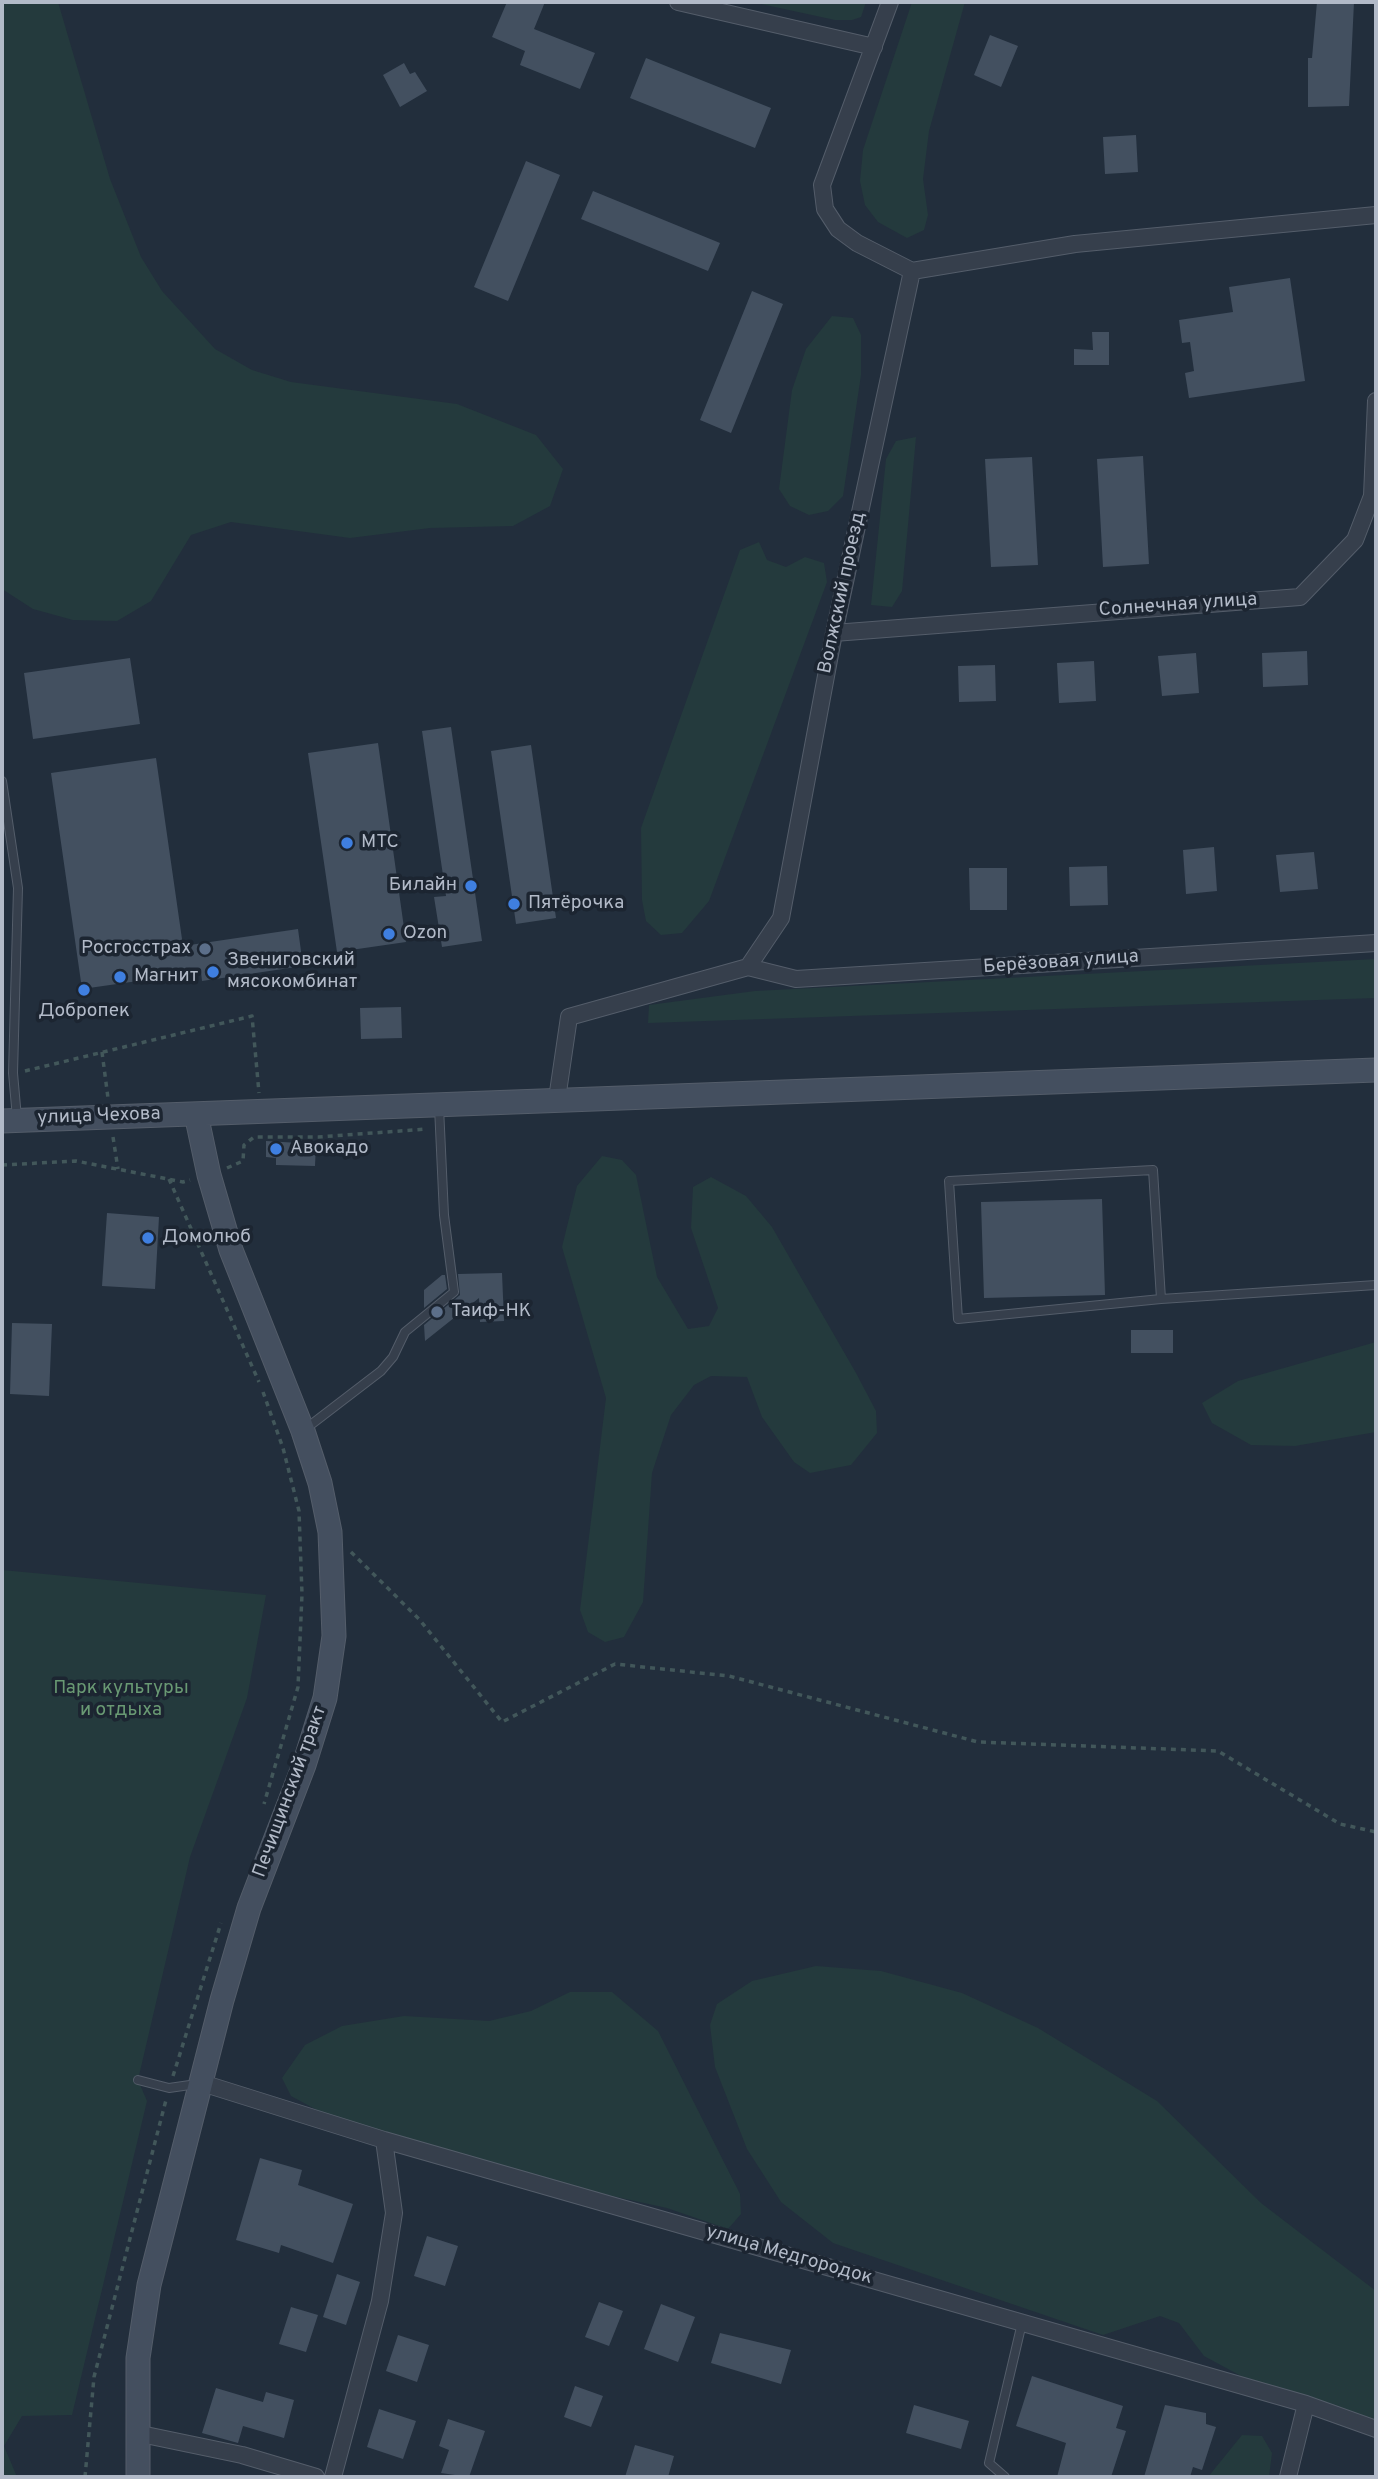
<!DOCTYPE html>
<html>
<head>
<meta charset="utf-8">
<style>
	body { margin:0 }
	#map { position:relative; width:1378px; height:2479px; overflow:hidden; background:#222e3c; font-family:Overpass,sans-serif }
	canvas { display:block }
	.frame { position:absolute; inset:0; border:4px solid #b2bac8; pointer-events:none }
</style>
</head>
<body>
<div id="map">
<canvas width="1378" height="2479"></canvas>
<div class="frame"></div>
</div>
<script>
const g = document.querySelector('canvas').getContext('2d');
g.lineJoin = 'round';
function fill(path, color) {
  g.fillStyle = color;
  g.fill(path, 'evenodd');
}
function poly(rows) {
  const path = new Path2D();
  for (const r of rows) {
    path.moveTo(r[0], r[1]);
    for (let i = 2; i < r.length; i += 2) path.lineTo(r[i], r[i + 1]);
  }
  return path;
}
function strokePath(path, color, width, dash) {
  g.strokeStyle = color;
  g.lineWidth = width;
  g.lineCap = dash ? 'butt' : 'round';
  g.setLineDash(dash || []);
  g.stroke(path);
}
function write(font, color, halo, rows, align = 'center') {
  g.font = font + ' Overpass,sans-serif';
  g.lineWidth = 7;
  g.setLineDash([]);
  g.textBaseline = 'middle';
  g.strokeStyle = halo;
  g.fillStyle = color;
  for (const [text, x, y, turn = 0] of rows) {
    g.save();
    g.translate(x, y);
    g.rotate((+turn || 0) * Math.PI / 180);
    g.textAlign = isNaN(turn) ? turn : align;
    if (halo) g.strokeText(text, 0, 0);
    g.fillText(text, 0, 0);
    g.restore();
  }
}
const green = poly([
	[2,2,58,2,110,179,141,257,162,291,215,349,252,370,291,382,457,404,536,435,563,469,550,506,513,526,430,528,350,538,231,522,191,535,151,601,117,621,73,620,33,609,2,589],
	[752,2,866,2,861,17,852,20,835,20],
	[912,2,965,2,929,131,923,179,928,215,924,230,907,238,878,222,865,205,860,181,863,150],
	[832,316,853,318,861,335,861,375,843,496,828,511,809,515,790,506,779,489,792,390,806,349],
	[916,437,902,591,892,607,871,605,886,459,896,441],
	[759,542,767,560,786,567,805,557,824,563,827,582,709,901,682,933,661,935,646,921,642,900,641,828,740,550],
	[1376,959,1376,998,648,1023,649,1005,755,991],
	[602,1156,622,1160,636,1175,657,1277,688,1329,709,1326,718,1308,691,1228,693,1187,711,1177,746,1196,772,1227,856,1373,876,1411,877,1433,851,1465,810,1473,794,1462,762,1417,747,1377,711,1376,694,1385,671,1415,652,1473,643,1602,624,1637,605,1642,588,1632,580,1610,606,1398,562,1247,577,1186],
	[1376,1342,1376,1432,1295,1446,1251,1445,1212,1423,1202,1403,1238,1381],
	[2,1570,266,1595,247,1698,190,1857,138,2080,147,2101,72,2415,22,2416,4,2446,17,2477,2,2477],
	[816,1966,881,1971,962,1993,1038,2028,1157,2101,1261,2203,1376,2291,1376,2420,1241,2376,1204,2356,1179,2323,1160,2316,1103,2335,833,2243,781,2202,747,2149,715,2067,710,2025,717,2004,752,1981],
	[570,1992,612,1992,658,2031,740,2194,741,2214,728,2229,667,2208,530,2178,328,2116,291,2096,282,2078,305,2045,342,2026,404,2016,489,2021,531,2011],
	[1242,2435,1262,2436,1272,2453,1269,2477,1208,2477]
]);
const building = poly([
	[507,2,545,2,534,29,595,53,580,89,520,65,525,51,492,37],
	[1317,2,1354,2,1349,106,1308,107,1308,58,1312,58],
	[990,35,1018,46,1001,87,974,75],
	[646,58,771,108,755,148,630,98],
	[404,63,410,74,415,72,427,91,400,107,383,75],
	[1136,135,1138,172,1105,174,1103,137],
	[526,161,560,175,508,301,474,287],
	[593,191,720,243,708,271,581,219],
	[1290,278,1305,381,1189,398,1185,373,1194,371,1190,342,1182,343,1179,320,1233,312,1229,287],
	[752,291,783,304,731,433,700,420],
	[1092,332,1109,332,1109,365,1074,365,1074,349,1093,350],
	[1143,456,1149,564,1103,567,1097,459],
	[1032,457,1038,565,991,567,985,459],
	[1307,651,1308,685,1263,687,1262,653],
	[1196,653,1199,693,1162,696,1158,656],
	[130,658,140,724,33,739,24,673],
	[1094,661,1096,701,1059,703,1057,663],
	[995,665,996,701,959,702,958,666],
	[451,727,482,941,442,947,434,897,446,896,422,731],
	[378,743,406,942,337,952,308,753],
	[531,745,556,918,516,924,491,751],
	[156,758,183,946,298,929,303,966,202,981,201,972,82,989,51,773],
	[1214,847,1217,891,1186,894,1183,850],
	[1314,852,1318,889,1280,892,1276,855],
	[1107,866,1108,905,1070,906,1069,867],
	[969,868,1007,868,1007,910,970,910],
	[401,1007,402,1038,361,1039,360,1008],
	[266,1141,316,1144,315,1166,276,1165,276,1158,266,1157],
	[1102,1199,1105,1295,984,1298,981,1202],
	[107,1213,159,1217,155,1289,102,1286],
	[502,1273,504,1321,480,1322,479,1298,425,1341,424,1325,460,1295,458,1274],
	[442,1275,445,1275,447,1289,424,1308,424,1290],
	[12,1323,52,1324,49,1396,10,1394],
	[1131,1330,1173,1330,1173,1353,1131,1353],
	[260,2158,302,2170,298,2185,353,2204,333,2263,281,2245,279,2253,236,2240],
	[427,2236,458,2246,445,2286,414,2276],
	[337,2274,360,2282,346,2325,323,2317],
	[599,2302,623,2311,609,2346,585,2337],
	[661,2304,695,2317,678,2362,644,2349],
	[291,2307,318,2315,306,2352,279,2344],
	[720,2333,791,2350,781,2384,711,2363],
	[398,2335,429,2345,417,2382,386,2371],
	[1032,2376,1123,2406,1116,2428,1126,2431,1111,2477,1057,2477,1066,2443,1016,2426],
	[575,2386,603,2396,591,2427,564,2417],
	[216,2388,263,2402,266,2392,294,2400,284,2438,243,2426,238,2443,202,2433],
	[914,2405,969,2421,961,2449,906,2433],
	[1165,2405,1206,2413,1206,2424,1216,2427,1202,2470,1193,2467,1190,2477,1144,2477],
	[379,2409,416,2421,403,2459,367,2447],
	[448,2419,485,2431,469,2477,441,2473,449,2450,439,2446],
	[635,2445,674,2456,668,2477,625,2477]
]);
const path = poly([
	[102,1052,108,1098],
	[25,1071,252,1016,259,1093],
	[113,1137,118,1169],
	[2,1165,76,1161,183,1182,190,1180],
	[227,1168,243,1161,244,1145,254,1137,318,1137,427,1129],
	[169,1179,259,1382],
	[263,1392,283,1448,299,1511,302,1594,298,1687,264,1804],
	[351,1552,419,1619,502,1722,615,1664,729,1676,978,1742,1218,1751,1340,1824,1376,1832],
	[173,2076,221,1923],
	[85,2477,94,2377,166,2100]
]);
const lane = poly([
	[2,781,18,888,13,1073,17,1118],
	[1161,1299,1153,1170,949,1181,958,1319,1161,1299,1376,1285],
	[304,1430,381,1371,393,1357,405,1332,454,1292,444,1215,439,1107],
	[138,2080,169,2088,197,2084],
	[1005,2477,989,2463,1022,2323]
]);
const street = poly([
	[678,2,874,47],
	[912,271,1075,244,1376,215],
	[834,633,1300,597,1355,540,1372,496,1376,401],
	[748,967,796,979,1376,943],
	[557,1099,569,1017,748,967,781,918,834,633,912,271,857,243,838,229,825,209,822,185,890,2],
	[202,2083,384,2140,1306,2404,1376,2429],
	[136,2433,242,2455,316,2477],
	[333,2477,380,2301,394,2213,384,2140],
	[1288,2477,1306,2404]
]);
const secondary = poly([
	[2,1121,1376,1070],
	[138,2477,138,2358,149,2285,222,2000,249,1908,304,1765,325,1698,334,1636,330,1532,320,1483,303,1431,231,1250,209,1175,196,1114]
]);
const markers = [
	[347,843,7,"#3f7fe0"],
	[471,886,7,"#3f7fe0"],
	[514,904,7,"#3f7fe0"],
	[389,934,7,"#3f7fe0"],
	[205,949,7,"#5c6f8a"],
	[213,972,7,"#3f7fe0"],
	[120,977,7,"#3f7fe0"],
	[84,990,7,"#3f7fe0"],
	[276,1149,7,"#3f7fe0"],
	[148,1238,7,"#3f7fe0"],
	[437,1312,7,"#5c6f8a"]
];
const streetNames = [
	["Волжский проезд",843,593,-78],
	["Солнечная улица",1178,606,-4],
	["Берёзовая улица",1061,963,-4],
	["улица Чехова",99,1117,-2],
	["Печищинский тракт",291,1792,-70],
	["улица Медгородок",789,2256,16]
];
const poiNames = [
	["МТС",361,843],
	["Билайн",457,886,"right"],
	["Пятёрочка",528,904],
	["Ozon",403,934],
	["Росгосстрах",191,949,"right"],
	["Звениговский",227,961],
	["мясокомбинат",227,983],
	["Магнит",134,977],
	["Добропек",84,1012,"center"],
	["Авокадо",290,1149],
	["Домолюб",162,1238],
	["Таиф-НК",451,1312]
];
const parkNames = [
	["Парк культуры",121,1689],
	["и отдыха",121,1711]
];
fill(green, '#243a3d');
fill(building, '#435060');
strokePath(lane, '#545d6a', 10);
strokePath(street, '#545d6a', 18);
strokePath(secondary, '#545d6a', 25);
strokePath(path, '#42575a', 3.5, [5, 5]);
strokePath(lane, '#363f4c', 8);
strokePath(street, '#363f4c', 16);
strokePath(secondary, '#444f5f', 23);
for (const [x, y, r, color] of markers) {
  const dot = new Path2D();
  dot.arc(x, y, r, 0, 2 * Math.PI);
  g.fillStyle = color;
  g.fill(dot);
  strokePath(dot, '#1c2531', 2.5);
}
write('19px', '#b2bac8', '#1c2531', streetNames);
write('19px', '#b2bac8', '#1c2531', poiNames, 'left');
write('19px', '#699973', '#1c2531', parkNames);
</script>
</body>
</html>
